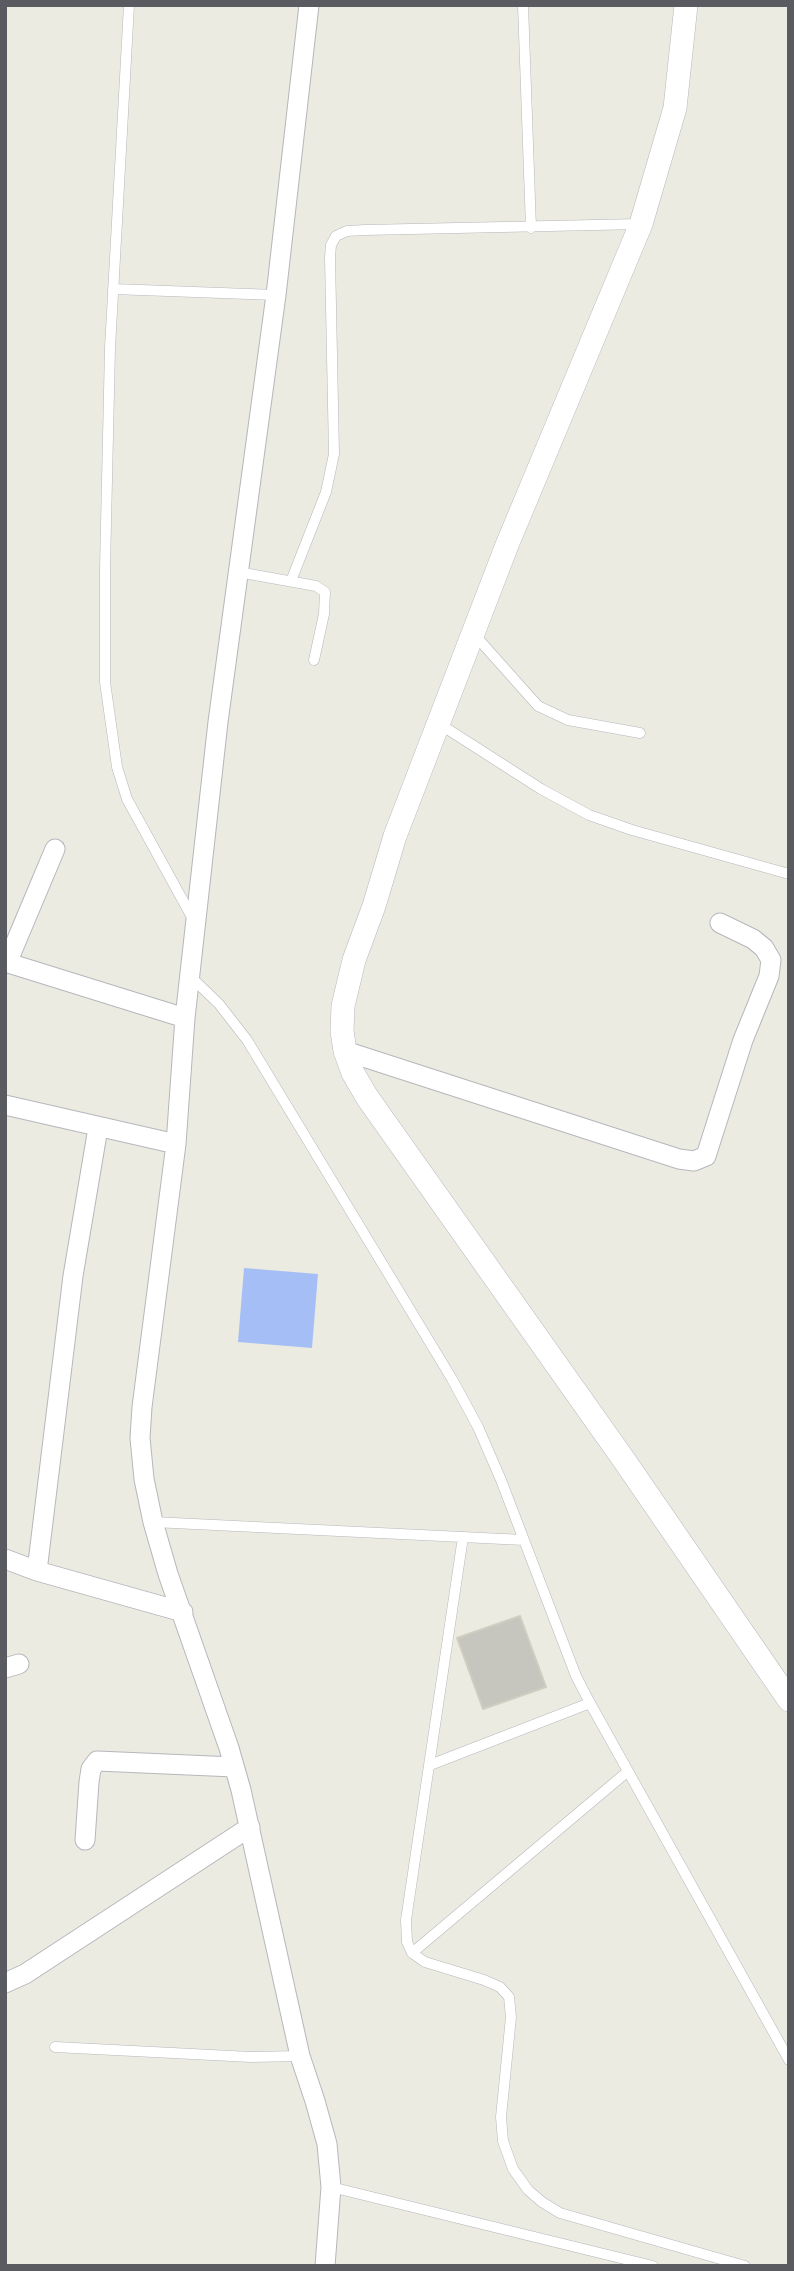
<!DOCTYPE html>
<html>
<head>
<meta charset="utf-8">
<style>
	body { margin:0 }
	#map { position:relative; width:794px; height:2271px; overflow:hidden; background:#ebebe1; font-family:"Exo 2",sans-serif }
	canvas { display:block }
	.frame { position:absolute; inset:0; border:7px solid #595b60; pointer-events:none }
</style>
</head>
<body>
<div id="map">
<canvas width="794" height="2271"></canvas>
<div class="frame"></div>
</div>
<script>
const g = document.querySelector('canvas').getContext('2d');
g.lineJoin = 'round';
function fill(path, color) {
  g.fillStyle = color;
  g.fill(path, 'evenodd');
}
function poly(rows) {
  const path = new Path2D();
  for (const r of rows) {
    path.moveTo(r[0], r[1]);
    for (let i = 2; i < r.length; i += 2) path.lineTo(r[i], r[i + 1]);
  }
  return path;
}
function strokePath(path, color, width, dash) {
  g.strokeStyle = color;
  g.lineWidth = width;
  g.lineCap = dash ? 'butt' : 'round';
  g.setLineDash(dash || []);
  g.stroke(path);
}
const water = poly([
	[244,1268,318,1274,312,1348,238,1342]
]);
const building = poly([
	[520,1616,546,1687,483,1709,457,1638,520,1616]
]);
const service = poly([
	[129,5,110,348,105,568,105,682,117,767,127,799,193,919],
	[523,5,531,228],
	[113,289,276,295],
	[238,572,316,586,325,592,324,614,314,660],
	[291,581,326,492,334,454,330,257,331,245,336,236,347,231,365,230,641,224],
	[473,633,538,706,568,720,640,733],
	[438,723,541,789,589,815,632,830,789,874],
	[191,977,219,1004,247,1040,452,1379,478,1427,501,1480,576,1676,590,1703,789,2060],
	[153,1522,524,1540],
	[463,1537,406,1920,407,1942,412,1953,425,1962,484,1980,500,1987,509,1997,511,2017,501,2117,503,2141,513,2169,528,2190,542,2202,560,2213,745,2266],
	[430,1765,590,1703],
	[412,1953,627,1772],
	[55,2047,251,2057,300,2056],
	[331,2187,653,2266]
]);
const minor = poly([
	[309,5,276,295,218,722,185,1018,176,1144,142,1407,140,1438,144,1479,153,1522,168,1574,229,1748,241,1790,300,2056,315,2101,327,2144,331,2187,325,2266],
	[5,962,185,1018],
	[7,963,55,849],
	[345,1051,679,1159,694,1161,706,1156,743,1040,769,976,771,960,764,948,753,939,720,923],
	[5,1105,176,1144],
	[5,1559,37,1571,183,1612],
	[37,1571,73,1276,98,1128],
	[5,1668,19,1664],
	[85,1840,89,1782,91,1769,97,1761,234,1767],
	[5,1983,25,1974,250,1827]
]);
const tertiary = poly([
	[686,5,675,108,641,224,507,545,395,836,374,906,354,960,343,1006,342,1031,345,1051,353,1073,367,1097,624,1460,789,1700]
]);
fill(water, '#a5bff6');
fill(building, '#c6c5be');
strokePath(building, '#cfcec0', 2);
strokePath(service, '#b6b7bc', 11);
strokePath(minor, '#b6b7bc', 21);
strokePath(tertiary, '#b6b7bc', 24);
strokePath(service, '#fff', 10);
strokePath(minor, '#fff', 19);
strokePath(tertiary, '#fff', 23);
</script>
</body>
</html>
